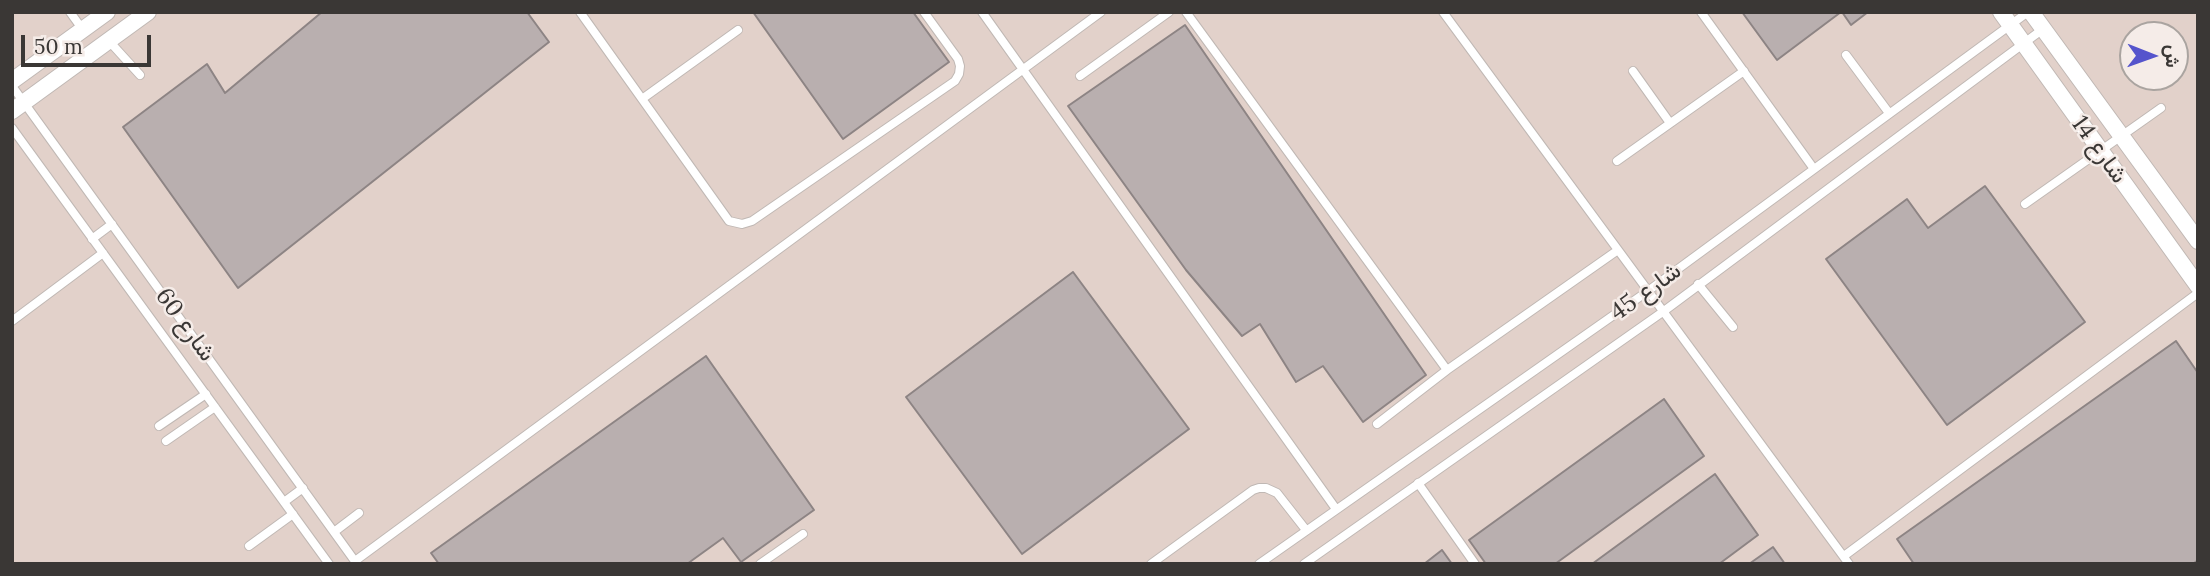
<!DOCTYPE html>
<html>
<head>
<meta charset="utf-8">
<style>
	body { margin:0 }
	#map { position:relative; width:2210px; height:576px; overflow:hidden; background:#e8dfdb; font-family:Lora,Vazirmatn,serif }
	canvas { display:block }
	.frame { position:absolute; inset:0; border:14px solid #3a3735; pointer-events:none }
	.north { position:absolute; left:2119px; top:21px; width:70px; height:70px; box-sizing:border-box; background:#f5ece8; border:2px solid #aaa4a0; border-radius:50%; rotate:91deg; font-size:19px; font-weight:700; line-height:28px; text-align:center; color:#3a3735 }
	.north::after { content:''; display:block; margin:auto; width:24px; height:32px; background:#5554cc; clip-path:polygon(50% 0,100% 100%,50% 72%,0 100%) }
	.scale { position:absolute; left:21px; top:35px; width:130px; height:32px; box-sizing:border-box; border:4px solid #3a3735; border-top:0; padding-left:9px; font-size:21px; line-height:24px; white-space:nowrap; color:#3a3735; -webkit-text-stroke:5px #f5ece8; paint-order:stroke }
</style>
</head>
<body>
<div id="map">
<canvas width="2210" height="576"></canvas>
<div class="frame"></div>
<div class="north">ش</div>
<div class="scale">50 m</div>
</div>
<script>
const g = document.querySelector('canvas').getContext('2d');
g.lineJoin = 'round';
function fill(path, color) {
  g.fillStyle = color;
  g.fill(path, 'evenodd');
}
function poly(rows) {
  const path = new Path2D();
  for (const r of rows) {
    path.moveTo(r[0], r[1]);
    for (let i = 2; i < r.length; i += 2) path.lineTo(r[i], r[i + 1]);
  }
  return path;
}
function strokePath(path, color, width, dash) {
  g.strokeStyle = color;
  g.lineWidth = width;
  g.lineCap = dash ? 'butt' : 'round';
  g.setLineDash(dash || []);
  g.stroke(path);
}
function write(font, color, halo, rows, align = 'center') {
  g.font = font + ' Lora,Vazirmatn,serif';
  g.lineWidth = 5;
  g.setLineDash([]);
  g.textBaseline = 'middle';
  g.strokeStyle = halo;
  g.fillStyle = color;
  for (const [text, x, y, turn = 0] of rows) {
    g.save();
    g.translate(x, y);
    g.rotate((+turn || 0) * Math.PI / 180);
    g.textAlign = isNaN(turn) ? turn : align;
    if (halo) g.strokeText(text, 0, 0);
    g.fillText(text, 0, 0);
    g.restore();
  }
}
const built = poly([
	[12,12,2198,12,2198,564,12,564],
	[2133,35,2175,35,2175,77,2133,77]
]);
const building = poly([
	[322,12,527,12,549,42,238,288,123,127,207,64,225,93,322,12],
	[753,12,913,12,949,62,843,139,753,12],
	[1742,12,1841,12,1777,60,1742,12],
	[1842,12,1868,12,1851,25,1842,12],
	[1185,25,1426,375,1363,422,1323,366,1296,382,1260,324,1242,336,1186,270,1068,106,1185,25],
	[1985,186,2085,322,1947,425,1826,259,1907,199,1928,228,1985,186],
	[1073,272,1189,429,1022,554,906,397,1073,272],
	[2176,341,2198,373,2198,560,2193,564,1914,564,1897,539,2176,341],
	[706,356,814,510,741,562,723,538,687,564,439,564,431,553,706,356],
	[1664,399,1704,456,1555,564,1486,564,1469,540,1664,399],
	[1715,474,1758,535,1719,564,1592,564,1715,474],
	[1773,547,1785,564,1749,564,1773,547],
	[1442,550,1452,564,1424,564,1442,550]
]);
const service = poly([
	[70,12,83,30],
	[580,12,729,221,742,224,752,221,955,81,959,74,960,66,958,59,924,12],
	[982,12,1336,509],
	[1186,12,1447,370],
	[1443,12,1849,564],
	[1701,12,1814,169],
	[109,41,140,75],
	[1846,55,1889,113],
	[1633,71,1670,123],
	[1080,76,1169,12],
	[12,86,357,564],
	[642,99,738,30],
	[12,128,329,564],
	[1617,161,1744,71],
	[2025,204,2161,108],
	[92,239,112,224],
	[1698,284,1733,327],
	[12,321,103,253],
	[1377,424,1447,370,1618,250],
	[159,426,206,394],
	[166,441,215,407],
	[1418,483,1475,564],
	[284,502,303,488],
	[334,532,359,513],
	[249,546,293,514],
	[1844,556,2198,293],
	[355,561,1101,12],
	[760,564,803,534],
	[1151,564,1253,490,1259,488,1266,488,1277,493,1306,530],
	[1259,564,1648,291,2028,12],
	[1304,564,1664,311,2043,29]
]);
const minor = poly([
	[2001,12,2198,286],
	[2031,12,2198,241],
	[12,81,107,12],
	[12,111,148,12]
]);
const streetNames = [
	["شارع 14",2099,150,54],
	["شارع 45",1646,292,-36],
	["شارع 60",185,325,54]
];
fill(built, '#e2d1ca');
fill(building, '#b9afaf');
strokePath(building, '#8d8484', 2);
strokePath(service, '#c0b8b4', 10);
strokePath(minor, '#c0b8b4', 18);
strokePath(service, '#fff', 8);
strokePath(minor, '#fff', 16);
write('24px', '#3a3735', '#f5ece8', streetNames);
</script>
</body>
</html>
